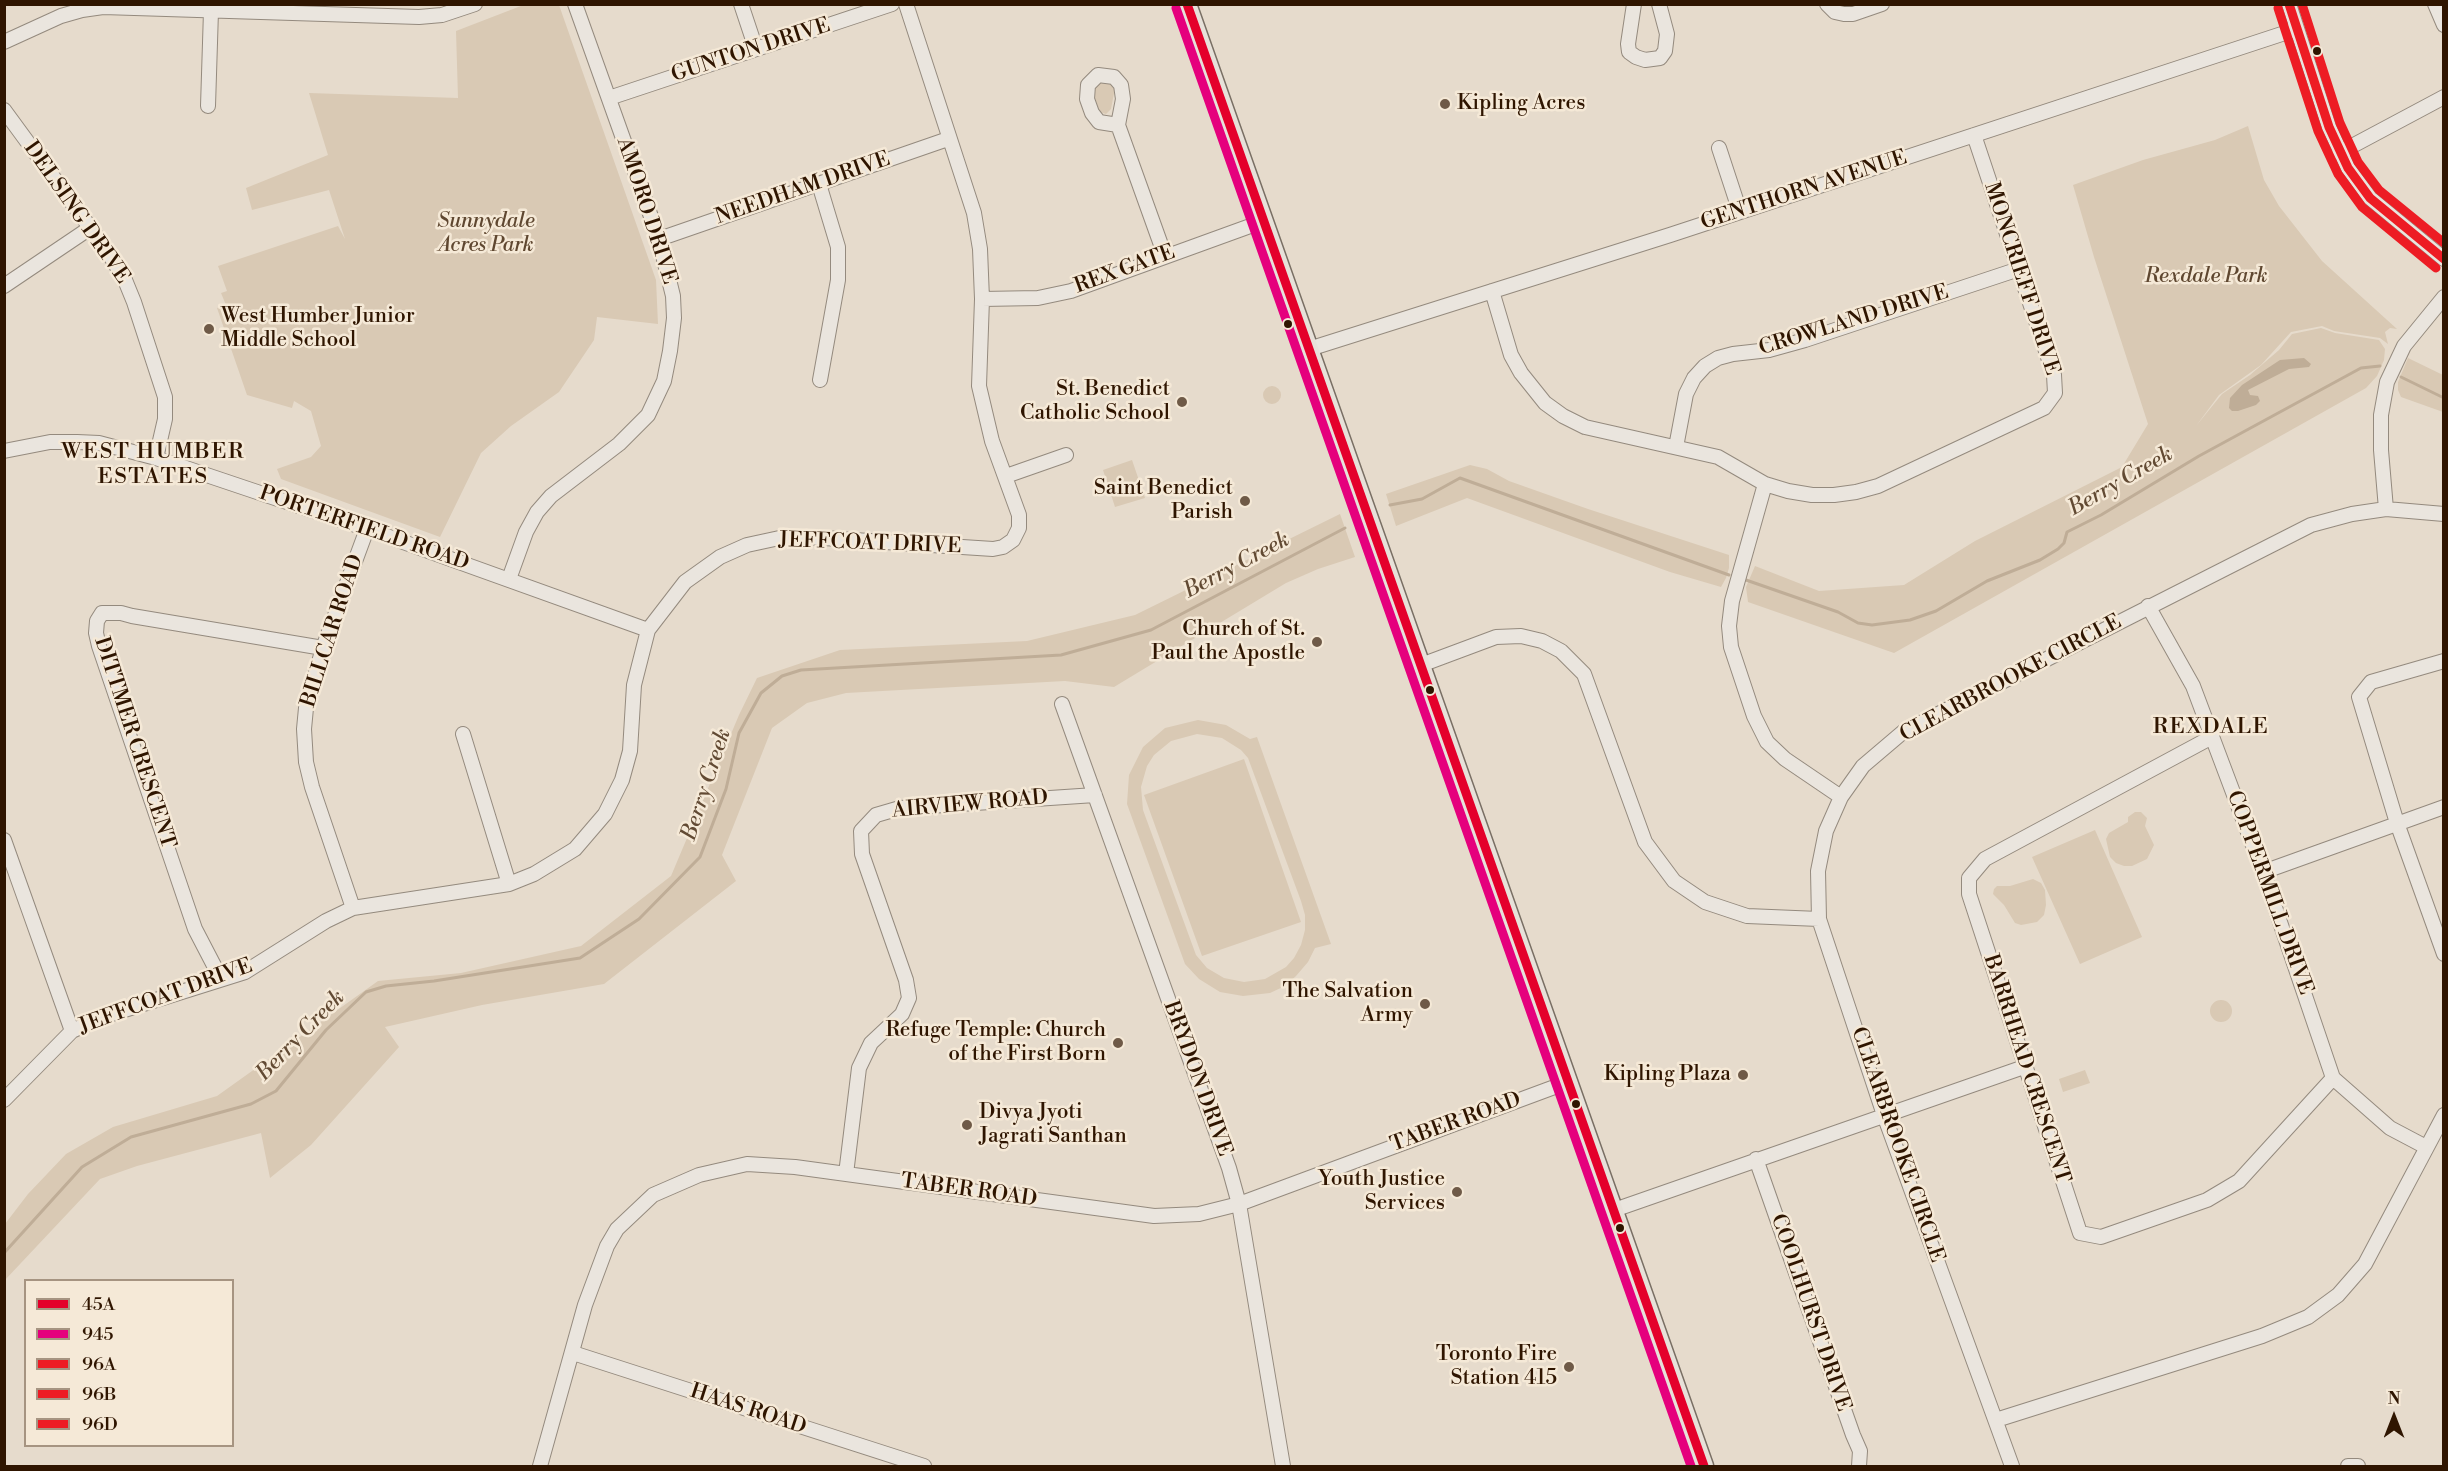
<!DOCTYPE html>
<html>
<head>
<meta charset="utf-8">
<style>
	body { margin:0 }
	#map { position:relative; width:2448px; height:1471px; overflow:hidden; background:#e6dbcc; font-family:"Libre Bodoni",serif }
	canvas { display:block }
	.frame { position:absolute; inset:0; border:6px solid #2f1500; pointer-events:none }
	.legend { position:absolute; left:24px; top:1279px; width:210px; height:168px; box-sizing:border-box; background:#f5e9d7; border:2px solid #a69481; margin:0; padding:8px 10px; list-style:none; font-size:18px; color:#2f1500 }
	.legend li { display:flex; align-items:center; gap:12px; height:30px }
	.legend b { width:30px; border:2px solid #a69481 }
	.north { position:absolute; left:2364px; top:1387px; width:60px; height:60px; -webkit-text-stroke:4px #f5e9d7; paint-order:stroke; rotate:0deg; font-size:16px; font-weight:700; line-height:24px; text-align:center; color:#2f1500 }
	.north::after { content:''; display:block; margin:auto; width:21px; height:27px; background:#2f1500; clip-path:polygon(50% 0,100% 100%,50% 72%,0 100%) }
</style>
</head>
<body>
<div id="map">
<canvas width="2448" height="1471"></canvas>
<div class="frame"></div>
<ul class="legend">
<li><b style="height:8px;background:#e4002b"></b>45A</li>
<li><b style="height:8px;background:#e5007d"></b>945</li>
<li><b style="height:8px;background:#ed1c24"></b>96A</li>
<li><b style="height:8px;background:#ed1c24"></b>96B</li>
<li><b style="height:8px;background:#ed1c24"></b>96D</li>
</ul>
<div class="north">N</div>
</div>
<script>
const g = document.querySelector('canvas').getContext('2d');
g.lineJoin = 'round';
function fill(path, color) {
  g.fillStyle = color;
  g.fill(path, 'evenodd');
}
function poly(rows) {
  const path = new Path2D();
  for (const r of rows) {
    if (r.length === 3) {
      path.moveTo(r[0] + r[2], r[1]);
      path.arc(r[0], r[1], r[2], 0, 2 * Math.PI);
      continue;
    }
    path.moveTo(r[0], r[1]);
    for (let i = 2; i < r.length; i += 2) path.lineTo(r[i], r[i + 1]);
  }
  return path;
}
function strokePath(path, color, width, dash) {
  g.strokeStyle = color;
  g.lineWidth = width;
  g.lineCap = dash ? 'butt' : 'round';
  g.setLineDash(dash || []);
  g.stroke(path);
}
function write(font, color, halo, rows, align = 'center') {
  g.font = font + ' "Libre Bodoni",serif';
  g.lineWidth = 5;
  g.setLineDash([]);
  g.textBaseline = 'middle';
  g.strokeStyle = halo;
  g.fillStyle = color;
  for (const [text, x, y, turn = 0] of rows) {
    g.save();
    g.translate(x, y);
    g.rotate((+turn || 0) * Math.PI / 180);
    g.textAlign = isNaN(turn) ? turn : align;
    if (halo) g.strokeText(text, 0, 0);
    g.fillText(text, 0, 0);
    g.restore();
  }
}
const green = poly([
	[526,4,559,5,656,280,658,324,597,317,594,340,559,392,511,426,481,453,440,537,281,479,277,469,311,457,321,446,311,411,294,401,292,408,247,395,217,308,226,305,221,293,227,291,218,266,338,226,345,239,329,190,252,210,246,188,328,155,309,93,458,98,456,31],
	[1097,81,1112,82,1115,88,1111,109,1106,114,1100,112,1093,93],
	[2248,126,2264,180,2279,206,2322,261,2397,329,2390,328,2385,332,2388,344,2380,338,2334,331,2322,326,2291,332,2261,365,2219,395,2196,426,2222,394,2250,375,2279,350,2292,334,2321,328,2335,333,2379,340,2385,349,2384,360,2377,376,2366,388,1894,653,1748,602,1746,587,1755,566,1819,591,1904,585,1975,541,2122,467,2148,424,2094,257,2073,185,2143,160,2215,140],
	[2408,358,2443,375,2443,412,2401,397,2398,390,2398,382],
	[1272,395,9],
	[1132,460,1145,498,1115,507,1103,470],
	[1470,465,1487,469,1509,481,1588,509,1729,555,1729,568,1726,578,1721,587,1670,572,1467,498,1396,526,1386,494],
	[1340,514,1355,557,1318,569,1286,583,1114,687,1065,681,846,693,807,703,772,728,722,855,736,881,604,984,482,1005,385,1027,399,1047,311,1145,270,1178,261,1133,137,1166,100,1179,5,1280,5,1224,28,1194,66,1154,113,1127,217,1096,378,981,461,973,581,946,671,876,739,715,757,678,840,650,1027,641,1135,615],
	[1198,720,1226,725,1250,739,1257,737,1331,944,1315,948,1308,962,1296,976,1285,986,1270,993,1243,996,1220,992,1199,979,1185,964,1127,804,1129,775,1143,747,1165,728],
	[1197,734,1222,738,1241,750,1248,758,1301,901,1305,915,1305,930,1301,945,1294,958,1286,967,1265,979,1244,982,1224,978,1207,968,1196,955,1143,810,1141,787,1147,766,1154,755,1171,741],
	[1244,759,1301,922,1202,956,1144,795],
	[2135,812,2141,812,2147,818,2145,826,2154,845,2147,859,2132,866,2124,866,2116,863,2110,857,2106,839,2109,833,2128,822,2128,817],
	[2095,830,2142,937,2080,964,2032,857],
	[2033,879,2041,883,2045,890,2046,905,2044,915,2037,922,2021,925,2015,923,2004,905,1993,894,1994,889,1997,886,2010,886],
	[2221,1011,11],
	[2085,1070,2090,1083,2063,1092,2059,1079]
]);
const water = poly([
	[2304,358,2311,364,2309,367,2289,369,2248,390,2250,395,2258,396,2260,401,2256,405,2238,411,2232,411,2229,408,2230,398,2242,385,2280,360]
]);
const stream = poly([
	[2401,377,2444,398],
	[1390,505,1422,499,1460,478,1729,575],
	[1746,580,1838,612,1858,623,1872,625,1910,620,1936,611,1987,581,2040,560,2058,549,2064,543,2067,532,2101,515,2199,456,2361,368,2380,366],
	[4,1253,82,1167,131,1137,251,1104,276,1091,326,1030,366,992,386,986,434,981,580,958,639,919,700,857,726,789,739,733,761,693,782,676,801,670,1061,655,1151,630,1345,528]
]);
const minor = poly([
	[741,4,756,49],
	[1634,4,1628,44,1629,52,1636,57,1645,60,1660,58,1665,51,1667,34,1659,4],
	[1827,4,1835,12,1844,14,1853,14,1882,4],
	[2289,4,2329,127,2348,168,2370,198,2444,259],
	[2435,4,2444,25],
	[4,42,61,16,82,10,103,7,419,17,442,15,475,4],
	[609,98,892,4],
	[208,106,211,11],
	[4,110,108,252,125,280,134,302,165,397,165,419,156,458],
	[1118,125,1099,122,1092,113,1087,99,1088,85,1098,75,1114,77,1121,85,1123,99,1118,125,1165,256],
	[1719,148,1740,212],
	[2339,153,2444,97],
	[819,184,838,247,838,280,820,380],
	[659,239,948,139],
	[4,286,90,228],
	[1492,291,1511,355,1521,373,1545,403,1563,416,1585,427,1718,457,1765,484,1788,491,1812,495,1834,495,1856,492,1878,486,2044,408,2055,393,2054,375,1974,135],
	[982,299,1038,298,1071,291,1264,221],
	[1309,349,1670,235,2297,29],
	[1676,447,1686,394,1694,378,1705,366,1718,358,1733,354,1769,350,1805,340,2019,269],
	[4,451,50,442,77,442,99,443,156,458,367,529,648,630],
	[1006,476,1066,455],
	[1765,484,1732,601,1729,626,1731,647,1754,716,1767,742,1785,759,1841,797],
	[2386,509,2381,450,2381,415,2387,382,2404,346,2444,297],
	[509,579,526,532,537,512,551,496,619,444,648,415,664,381,670,351,674,318,673,296,659,239,575,4],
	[2148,606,2193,686,2263,872,2333,1078,2390,1128,2426,1147],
	[2444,661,2371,682,2359,697,2397,823,2444,954],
	[1421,665,1496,637,1521,636,1542,641,1561,651,1584,674,1645,842,1674,881,1705,902,1747,916,1819,919],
	[1062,704,1229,1168,1239,1204,1283,1466],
	[463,734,509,884],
	[2212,737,1985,859,1969,878,1969,894,2080,1233,2101,1237,2207,1200,2239,1181,2333,1078],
	[4,840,72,1031],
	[2263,872,2444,807],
	[353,908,312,787,306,762,304,729,306,708,323,648,367,529],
	[221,979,195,929,99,646,96,633,97,621,102,613,121,613,132,616,323,648],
	[4,1100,72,1031,102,1017,245,972,326,921,353,908,509,884,534,874,575,849,605,814,622,780,630,751,634,685,648,630,685,582,720,557,747,545,784,537,808,537,993,549,1003,547,1013,540,1019,528,1019,515,992,441,979,386,982,299,980,249,974,213,906,4],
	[1756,1159,1853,1435,1860,1451,1859,1466],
	[846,1174,859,1068,871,1043,902,1014,909,998,906,980,862,854,861,831,876,815,900,808,1095,795],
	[1614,1210,2024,1067],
	[573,1353,924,1466],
	[1996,1420,2262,1336,2308,1317,2338,1295,2365,1264,2444,1115],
	[540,1466,585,1305,607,1246,617,1229,653,1195,699,1175,747,1164,795,1167,1154,1216,1199,1214,1239,1204,1568,1082],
	[2012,1466,1884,1115,1819,919,1818,871,1826,831,1841,797,1863,766,1903,732,2311,525,2352,514,2386,509,2444,514],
	[2348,1466,2358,1466]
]);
const major = poly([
	[1187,4,1704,1466]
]);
const bus1 = poly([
	[1187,4,1704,1466]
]);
const bus2 = poly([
	[1176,8,1691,1466]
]);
const bus3 = poly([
	[2289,4,2329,127,2348,168,2370,198,2444,259]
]);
const bus4 = poly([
	[2278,8,2318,131,2338,174,2362,207,2436,268]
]);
const bus5 = poly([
	[2302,4,2340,123,2358,162,2379,190,2444,243]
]);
const markers = [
	[2317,51,5,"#2f1500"],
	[1445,104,6,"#6f5a47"],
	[1288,324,5,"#2f1500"],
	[209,329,6,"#6f5a47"],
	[1182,402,6,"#6f5a47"],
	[1245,501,6,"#6f5a47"],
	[1317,642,6,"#6f5a47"],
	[1430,690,5,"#2f1500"],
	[1425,1004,6,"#6f5a47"],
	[1118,1043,6,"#6f5a47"],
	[1743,1075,6,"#6f5a47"],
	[1576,1104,5,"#2f1500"],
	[967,1125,6,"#6f5a47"],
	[1457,1192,6,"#6f5a47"],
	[1620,1228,5,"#2f1500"],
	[1569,1367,6,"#6f5a47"]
];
const streetNames = [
	["GUNTON DRIVE",751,51,-18],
	["NEEDHAM DRIVE",803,189,-19],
	["GENTHORN AVENUE",1804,191,-18],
	["AMORO DRIVE",646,211,72],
	["DELSING DRIVE",76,213,55],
	["REX GATE",1125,270,-20],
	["MONCRIEFF DRIVE",2021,279,72],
	["CROWLAND DRIVE",1854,321,-17],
	["PORTERFIELD ROAD",364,529,19],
	["JEFFCOAT DRIVE",870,544,2],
	["BILLCAR ROAD",333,631,-72],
	["CLEARBROOKE CIRCLE",2011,679,-28],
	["DITTMER CRESCENT",134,743,72],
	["AIRVIEW ROAD",970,805,-5],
	["COPPERMILL DRIVE",2269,893,70],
	["JEFFCOAT DRIVE",166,997,-20],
	["BARRHEAD CRESCENT",2026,1069,72],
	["BRYDON DRIVE",1197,1079,70],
	["TABER ROAD",1456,1123,-20],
	["CLEARBROOKE CIRCLE",1897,1145,71],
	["TABER ROAD",969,1191,8],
	["COOLHURST DRIVE",1810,1313,71],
	["HAAS ROAD",748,1410,18]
];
const poiNames = [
	["Kipling Acres",1457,104,"left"],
	["West Humber Junior",221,317,"left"],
	["Middle School",221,341,"left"],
	["St. Benedict",1170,390],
	["Catholic School",1170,414],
	["Saint Benedict",1233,489],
	["Parish",1233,513],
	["Church of St.",1305,630],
	["Paul the Apostle",1305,654],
	["The Salvation",1413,992],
	["Army",1413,1016],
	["Refuge Temple: Church",1106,1031],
	["of the First Born",1106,1055],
	["Kipling Plaza",1731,1075],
	["Divya Jyoti",979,1113,"left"],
	["Jagrati Santhan",979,1137,"left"],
	["Youth Justice",1445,1180],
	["Services",1445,1204],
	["Toronto Fire",1557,1355],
	["Station 415",1557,1379]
];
const parkNames = [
	["Sunnydale",486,222],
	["Acres Park",486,246],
	["Rexdale Park",2206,277]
];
const neighbourhoodNames = [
	["WEST HUMBER",153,453],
	["ESTATES",153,478],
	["REXDALE",2211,728]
];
const waterNames = [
	["Berry Creek",2121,482,-30],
	["Berry Creek",1237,566,-28],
	["Berry Creek",707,785,-72],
	["Berry Creek",301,1036,-46]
];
fill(green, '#d9c9b4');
fill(water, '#bfad97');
strokePath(stream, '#bfad97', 3);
strokePath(minor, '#948a7e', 16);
strokePath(major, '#796f64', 21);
strokePath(minor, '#eae5de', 14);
strokePath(major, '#e7e1d9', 18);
strokePath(bus1, '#e4002b', 9);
strokePath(bus2, '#e5007d', 9);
strokePath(bus3, '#ed1c24', 9);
strokePath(bus4, '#ed1c24', 9);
strokePath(bus5, '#ed1c24', 9);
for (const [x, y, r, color] of markers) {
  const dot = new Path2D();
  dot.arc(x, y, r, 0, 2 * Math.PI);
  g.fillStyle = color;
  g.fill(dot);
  strokePath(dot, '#f5e9d7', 2);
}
write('21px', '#2f1500', '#f5e9d7', streetNames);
write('21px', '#2f1500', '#f5e9d7', poiNames, 'right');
write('italic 21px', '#5f4730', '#f5e9d7', parkNames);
g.letterSpacing = '1.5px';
write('22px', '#2f1500', '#f5e9d7', neighbourhoodNames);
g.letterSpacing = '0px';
write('italic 22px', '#624a33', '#f5e9d7', waterNames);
</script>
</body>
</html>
